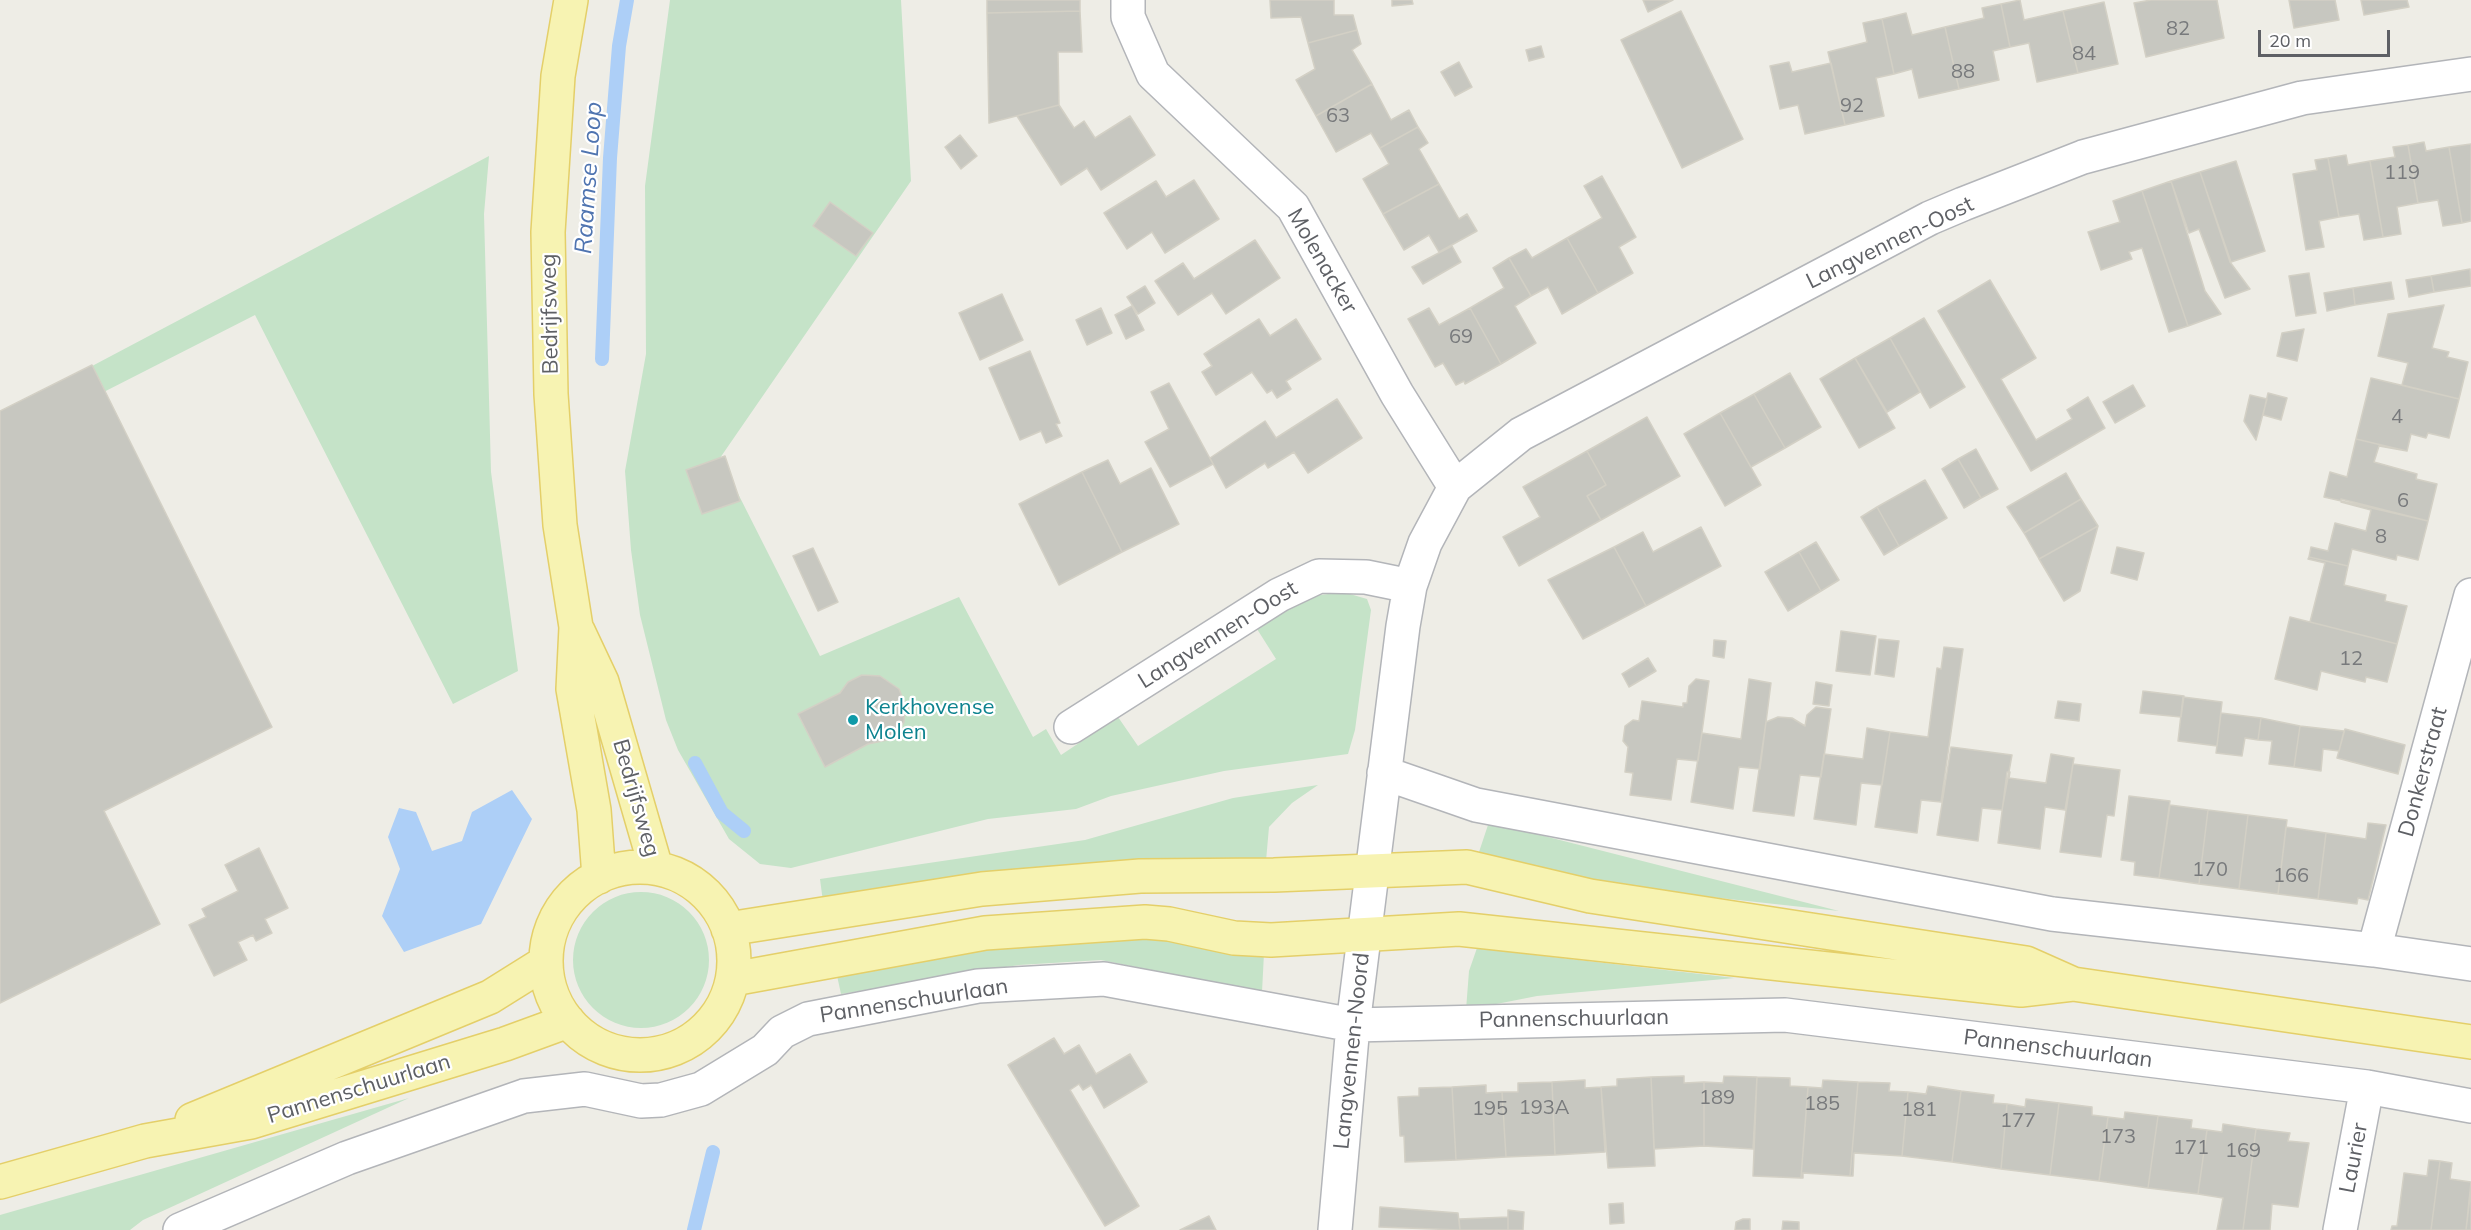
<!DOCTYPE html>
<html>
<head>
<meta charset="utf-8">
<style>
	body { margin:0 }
	#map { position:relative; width:2471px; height:1230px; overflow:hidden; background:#eeede6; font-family:Mulish,sans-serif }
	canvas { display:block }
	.scale { position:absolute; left:2258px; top:30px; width:132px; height:27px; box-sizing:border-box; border:3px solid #5e6065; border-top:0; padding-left:8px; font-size:18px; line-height:21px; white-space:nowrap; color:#5e6065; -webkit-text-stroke:4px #fff; paint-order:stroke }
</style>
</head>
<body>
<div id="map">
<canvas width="2471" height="1230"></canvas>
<div class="scale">20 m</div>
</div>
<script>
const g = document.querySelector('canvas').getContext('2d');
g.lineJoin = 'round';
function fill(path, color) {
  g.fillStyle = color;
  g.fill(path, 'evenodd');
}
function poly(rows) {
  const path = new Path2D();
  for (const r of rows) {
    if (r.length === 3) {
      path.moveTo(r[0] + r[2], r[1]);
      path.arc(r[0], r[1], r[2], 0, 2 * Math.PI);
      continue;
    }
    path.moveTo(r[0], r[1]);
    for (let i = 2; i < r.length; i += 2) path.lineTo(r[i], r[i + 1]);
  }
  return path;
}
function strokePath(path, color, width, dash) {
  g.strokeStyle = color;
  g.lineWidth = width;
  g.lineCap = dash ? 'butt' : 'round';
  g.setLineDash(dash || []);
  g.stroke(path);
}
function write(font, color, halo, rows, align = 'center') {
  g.font = font + ' Mulish,sans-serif';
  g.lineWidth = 4.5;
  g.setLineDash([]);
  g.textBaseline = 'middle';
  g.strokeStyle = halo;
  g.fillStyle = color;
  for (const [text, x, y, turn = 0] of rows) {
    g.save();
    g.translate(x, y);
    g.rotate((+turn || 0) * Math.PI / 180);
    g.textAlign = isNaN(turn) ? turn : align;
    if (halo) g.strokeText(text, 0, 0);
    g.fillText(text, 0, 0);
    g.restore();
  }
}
const green = poly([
	[670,0,901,0,911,181,720,458,820,656,959,597,1033,737,1046,729,1061,755,1118,717,1138,746,1276,659,1257,629,1306,597,1343,592,1367,599,1371,610,1355,730,1348,754,1224,771,1111,796,1076,809,988,819,791,868,760,864,729,839,678,750,666,720,640,615,631,550,625,471,646,354,645,186],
	[489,156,484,214,491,472,518,671,453,704,255,315,90,399,77,374],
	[1318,785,1292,803,1269,827,1266,861,823,902,820,879,1085,840,1233,798],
	[1489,822,1839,911,1591,884,1478,855],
	[641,960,68],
	[1148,935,1264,953,1262,992,1101,960,1019,965,841,994,836,971,1017,943],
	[1477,948,1579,960,1735,978,1537,996,1466,1010,1469,971],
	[409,1098,143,1220,130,1230,0,1230,0,1215]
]);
const water = poly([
	[512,790,532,819,481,924,404,952,382,916,400,869,388,837,399,808,416,812,432,851,462,841,472,812]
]);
const stream = poly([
	[602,359,610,158,619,46,627,0],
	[695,763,722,813,744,831],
	[694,1230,713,1152]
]);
const building = poly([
	[987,0,1080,0,1080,11,987,13,987,0],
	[1270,0,1334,0,1334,15,1353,15,1357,30,1308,43,1301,17,1271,18,1270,0],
	[1392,0,1412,0,1413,4,1392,6,1392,0],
	[1643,0,1673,0,1648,12,1643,0],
	[2020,0,2024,20,2063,11,2078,73,2037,82,2029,43,2010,47,2001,4,2020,0],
	[2151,0,2217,0,2224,38,2146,57,2134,3,2151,0],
	[2289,0,2335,0,2339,20,2294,28,2289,0],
	[2361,0,2407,0,2409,7,2364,15,2361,0],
	[2104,2,2118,64,2078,73,2063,11,2104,2],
	[2001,4,2010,47,1993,51,1999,80,1959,89,1945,27,1984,18,1982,8,2001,4],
	[1080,11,1082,52,1058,52,1059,105,989,123,987,13,1080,11],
	[1681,11,1743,139,1682,168,1621,40,1681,11],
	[1906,13,1912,35,1945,27,1959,89,1919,98,1912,69,1894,74,1882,19,1906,13],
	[1882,19,1894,74,1876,78,1884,116,1845,125,1828,52,1867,42,1863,23,1882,19],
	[1357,30,1361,44,1352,50,1372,84,1316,116,1296,80,1315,69,1308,43,1357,30],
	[1541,46,1544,57,1529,61,1526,50,1541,46],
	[1459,62,1472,87,1455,96,1441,72,1459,62],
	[1789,62,1792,72,1831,63,1845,125,1805,134,1798,105,1780,109,1770,66,1789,62],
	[1372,84,1391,120,1409,110,1418,127,1380,148,1371,133,1336,152,1316,116,1372,84],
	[1059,105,1074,128,1084,121,1095,138,1130,116,1155,155,1101,190,1087,168,1061,185,1017,116,1059,105],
	[1418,127,1428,143,1419,149,1439,184,1383,214,1363,179,1389,164,1380,148,1418,127],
	[960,135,977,156,961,169,945,147,960,135],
	[2424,142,2426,151,2449,147,2462,223,2443,226,2438,200,2418,203,2408,145,2424,142],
	[2471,144,2471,221,2462,223,2449,147,2471,144],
	[2408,145,2418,203,2397,207,2401,234,2383,237,2370,161,2395,157,2393,147,2408,145],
	[2346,155,2348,165,2370,161,2383,237,2364,240,2359,214,2339,217,2328,158,2346,155],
	[2328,158,2339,217,2319,221,2324,247,2306,250,2293,174,2317,170,2315,160,2328,158],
	[2236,161,2265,251,2231,262,2200,172,2236,161],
	[2200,172,2230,262,2250,289,2225,298,2199,229,2189,233,2171,181,2200,172],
	[1602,176,1636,237,1619,247,1633,273,1598,293,1567,238,1602,218,1584,186,1602,176],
	[1194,180,1219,219,1165,253,1152,232,1127,249,1104,213,1156,181,1166,197,1194,180],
	[2171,181,2205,291,2221,314,2188,326,2142,191,2171,181],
	[1439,184,1459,219,1467,214,1477,231,1439,252,1429,235,1404,250,1383,214,1439,184],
	[2142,191,2188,326,2169,332,2142,248,2129,252,2132,259,2101,270,2088,232,2120,222,2113,201,2142,191],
	[830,202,873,233,856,256,813,226,830,202],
	[1567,238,1598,293,1562,314,1548,287,1531,296,1509,258,1526,249,1532,258,1567,238],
	[1255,240,1280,278,1226,314,1212,293,1178,315,1155,281,1183,263,1194,279,1255,240],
	[1452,246,1461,262,1423,284,1412,267,1452,246],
	[1509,258,1531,296,1515,306,1536,343,1501,364,1470,308,1504,288,1493,268,1509,258],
	[2470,269,2471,286,2434,292,2431,276,2470,269],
	[2309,273,2316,313,2296,316,2289,276,2309,273],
	[2431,276,2434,292,2409,297,2406,280,2431,276],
	[1990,280,2036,358,2001,379,2036,440,2072,419,2067,410,2088,397,2105,428,2031,471,1938,311,1990,280],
	[2391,282,2394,299,2355,305,2353,288,2391,282],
	[1145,286,1155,303,1138,314,1127,297,1145,286],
	[2353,288,2355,305,2327,311,2324,293,2353,288],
	[1002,294,1023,340,980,360,959,313,1002,294],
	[2444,305,2432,348,2449,352,2447,357,2468,362,2459,399,2402,385,2408,363,2378,356,2388,314,2444,305],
	[1132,306,1144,330,1126,339,1115,315,1132,306],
	[1101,308,1112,333,1087,345,1076,320,1101,308],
	[1429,308,1439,325,1470,308,1501,364,1465,384,1464,381,1456,385,1443,363,1435,367,1408,319,1429,308],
	[1924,318,1965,387,1930,408,1890,338,1924,318],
	[1259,319,1270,336,1296,319,1321,359,1286,381,1291,389,1277,398,1272,390,1267,393,1252,372,1216,395,1202,372,1212,366,1204,354,1259,319],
	[2304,329,2297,361,2277,356,2282,333,2304,329],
	[1890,338,1920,392,1887,412,1855,358,1890,338],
	[1030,351,1060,423,1056,424,1062,436,1046,443,1041,431,1020,440,989,368,1030,351],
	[1855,358,1895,428,1859,448,1820,379,1855,358],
	[92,365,272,727,104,811,160,924,0,1003,0,411,92,365],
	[1790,373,1821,427,1785,448,1754,394,1790,373],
	[2371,378,2459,399,2449,438,2428,433,2426,438,2411,434,2407,451,2356,439,2371,378],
	[1169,383,1213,464,1170,487,1145,442,1169,429,1151,392,1169,383],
	[2133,385,2145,406,2115,423,2103,402,2133,385],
	[2268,393,2287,398,2281,420,2263,415,2268,393],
	[1754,394,1785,448,1751,467,1720,413,1754,394],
	[2250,395,2267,399,2256,440,2244,421,2250,395],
	[1337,399,1362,438,1308,473,1294,452,1268,468,1265,463,1226,488,1210,458,1265,421,1276,438,1337,399],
	[1720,413,1761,485,1725,506,1684,434,1720,413],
	[1647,417,1680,476,1601,520,1587,496,1606,485,1587,451,1647,417],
	[2356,439,2407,451,2379,446,2374,462,2417,474,2416,479,2437,484,2428,521,2324,497,2330,472,2347,477,2356,439],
	[1976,449,1998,489,1981,498,1958,459,1976,449],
	[1587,451,1606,485,1587,496,1601,520,1519,566,1503,537,1540,517,1523,487,1587,451],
	[725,456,740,501,702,514,686,470,725,456],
	[1958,459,1981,498,1964,508,1942,469,1958,459],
	[1108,460,1120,484,1151,468,1179,524,1122,552,1082,472,1108,460],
	[1082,472,1122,552,1059,585,1019,504,1082,472],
	[2066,473,2081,499,2024,533,2007,507,2066,473],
	[1925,480,1947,518,1899,546,1877,507,1925,480],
	[2081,499,2098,526,2039,559,2024,533,2081,499],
	[2341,499,2428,521,2418,560,2397,555,2396,560,2352,549,2348,566,2309,557,2311,547,2328,551,2335,523,2366,531,2371,510,2341,502,2341,499],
	[1877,507,1899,546,1884,555,1861,517,1877,507],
	[2098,526,2080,591,2064,601,2039,559,2098,526],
	[1701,527,1721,566,1646,606,1614,547,1643,532,1653,552,1701,527],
	[1816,542,1839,580,1821,591,1799,552,1816,542],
	[1614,547,1646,606,1583,639,1548,580,1614,547],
	[2117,547,2144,553,2137,580,2111,573,2117,547],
	[813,548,838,602,818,611,793,556,813,548],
	[1799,552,1821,591,1788,611,1765,572,1799,552],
	[2309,557,2348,566,2344,585,2386,595,2385,601,2407,606,2397,644,2310,622,2325,563,2308,559,2309,557],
	[2290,617,2397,644,2387,682,2366,677,2365,682,2321,671,2317,690,2275,679,2290,617],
	[1841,631,1876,636,1870,675,1836,671,1841,631],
	[1879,639,1899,641,1894,677,1875,674,1879,639],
	[1714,640,1726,641,1724,658,1713,656,1714,640],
	[1944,647,1963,649,1941,802,1921,800,1917,833,1875,827,1890,732,1928,737,1937,668,1941,669,1944,647],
	[1648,658,1656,671,1629,687,1622,674,1648,658],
	[862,675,880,676,899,689,905,704,904,722,898,732,887,740,868,744,825,767,798,714,840,693,848,682,862,675],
	[1696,679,1709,681,1698,761,1677,759,1671,800,1630,795,1633,773,1625,772,1628,747,1623,741,1625,726,1633,720,1639,721,1642,701,1683,707,1683,703,1687,703,1689,686,1696,679],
	[1749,679,1771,683,1760,769,1739,767,1733,809,1691,802,1702,733,1741,739,1749,679],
	[1816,682,1832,685,1829,706,1813,704,1816,682],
	[2143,691,2184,696,2181,717,2140,713,2143,691],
	[2183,697,2222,702,2217,746,2178,741,2183,697],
	[2058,701,2081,704,2079,721,2055,718,2058,701],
	[1816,707,1831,709,1821,777,1800,775,1794,816,1753,811,1766,722,1778,717,1792,718,1805,726,1807,715,1816,707],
	[2221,713,2261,718,2258,740,2245,738,2242,756,2216,753,2221,713],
	[2261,718,2300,726,2294,767,2269,764,2272,741,2258,740,2261,718],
	[2300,726,2344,731,2339,751,2323,749,2321,771,2294,767,2300,726],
	[1867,728,1890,732,1882,785,1861,783,1856,825,1814,819,1824,754,1863,759,1867,728],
	[2345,729,2405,745,2398,774,2337,758,2345,729],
	[1951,747,2012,755,2002,810,1982,808,1978,841,1937,835,1951,747],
	[2051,754,2074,758,2065,810,2045,807,2040,849,1998,843,2007,772,2010,772,2009,778,2046,783,2051,754],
	[2073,764,2120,770,2114,816,2107,815,2101,857,2060,852,2073,764],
	[2129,796,2170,801,2159,878,2134,875,2135,862,2121,860,2129,796],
	[2170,805,2208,810,2199,884,2159,878,2170,805],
	[2208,810,2248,815,2239,889,2199,884,2208,810],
	[2248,815,2287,820,2278,894,2239,889,2248,815],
	[2368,823,2386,825,2368,900,2358,898,2357,904,2318,899,2326,833,2366,839,2368,823],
	[2286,827,2326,833,2318,899,2278,894,2286,827],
	[259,848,288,908,265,919,272,933,256,941,253,935,238,942,247,960,214,976,189,925,206,917,202,909,238,891,225,865,259,848],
	[1054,1038,1064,1054,1079,1045,1096,1074,1130,1054,1147,1082,1104,1108,1091,1085,1083,1090,1079,1084,1070,1090,1139,1206,1105,1226,1008,1065,1054,1038],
	[1684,1076,1684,1083,1704,1082,1704,1146,1654,1149,1651,1077,1684,1076],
	[1724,1076,1757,1077,1753,1149,1704,1146,1704,1082,1723,1083,1724,1076],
	[1651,1077,1655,1166,1608,1168,1601,1087,1617,1086,1617,1079,1651,1077],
	[1757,1077,1790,1078,1790,1086,1808,1087,1801,1178,1753,1176,1757,1077],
	[1585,1080,1585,1088,1601,1087,1605,1152,1555,1155,1552,1082,1585,1080],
	[1823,1080,1858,1082,1850,1176,1803,1173,1803,1178,1801,1178,1803,1151,1808,1087,1822,1088,1823,1080],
	[1552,1082,1555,1155,1506,1157,1502,1092,1518,1092,1518,1083,1552,1082],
	[1858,1082,1890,1083,1889,1091,1908,1092,1902,1156,1854,1153,1853,1176,1850,1176,1858,1082],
	[1486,1085,1486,1093,1502,1092,1506,1157,1456,1160,1452,1087,1486,1085],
	[1928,1086,1961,1091,1952,1162,1902,1156,1908,1092,1926,1094,1928,1086],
	[1452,1087,1456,1160,1405,1162,1404,1136,1400,1136,1398,1097,1419,1096,1419,1088,1452,1087],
	[1961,1091,1994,1095,1993,1103,2007,1104,2001,1169,1952,1162,1961,1091],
	[2026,1099,2059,1103,2050,1175,2001,1169,2007,1104,2025,1107,2026,1099],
	[2059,1103,2092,1107,2092,1115,2108,1117,2099,1181,2050,1175,2059,1103],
	[2125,1112,2158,1116,2148,1188,2099,1181,2108,1117,2124,1119,2125,1112],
	[2158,1116,2192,1120,2191,1128,2207,1130,2198,1194,2148,1188,2158,1116],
	[2223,1124,2256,1129,2243,1230,2217,1230,2223,1198,2198,1194,2207,1130,2222,1132,2223,1124],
	[2256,1129,2290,1133,2288,1141,2309,1143,2298,1207,2272,1204,2270,1230,2243,1230,2256,1129],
	[2429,1160,2440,1161,2431,1230,2391,1230,2392,1226,2397,1226,2404,1173,2427,1176,2429,1160],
	[2440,1161,2452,1163,2450,1179,2471,1182,2466,1230,2431,1230,2440,1161],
	[2471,1189,2471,1230,2466,1230,2471,1189],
	[1623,1203,1624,1223,1610,1224,1609,1204,1623,1203],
	[1380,1207,1458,1213,1460,1230,1379,1227,1380,1207],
	[1508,1210,1524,1212,1523,1230,1508,1230,1508,1210],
	[1209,1216,1216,1230,1180,1230,1209,1216],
	[1508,1217,1508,1230,1460,1230,1459,1219,1508,1217],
	[1743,1219,1750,1219,1750,1230,1735,1230,1736,1222,1743,1219],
	[1783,1221,1799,1222,1799,1230,1782,1230,1783,1221]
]);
const minor = poly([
	[1128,0,1128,17,1153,74,1293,207,1397,394,1455,487],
	[1071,727,1279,595,1319,576,1366,577,1410,586],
	[1384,773,1476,805,2052,914,2374,950,2471,964],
	[2374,950,2471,595],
	[180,1230,347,1158,524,1096,585,1089,641,1101,661,1100,701,1089,765,1050,782,1032,808,1019,978,986,1104,979,1353,1025,1785,1015,2367,1087,2471,1106],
	[1335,1230,1353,1025,1403,626,1410,586,1425,543,1455,487,1521,434,1930,218,1963,204,2083,157,2302,98,2471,74],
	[2340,1230,2367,1087]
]);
const major = poly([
	[571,0,558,76,548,232,551,394,560,525,576,627,573,689,594,810,599,877],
	[578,631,602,682,656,868],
	[640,961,94],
	[728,929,982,889,1140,876,1274,875,1467,867,1590,896,2026,963,2071,983],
	[733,979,985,933,1145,922,1169,924,1234,938,1271,940,1459,929,2021,990,2073,984,2471,1042],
	[192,1120,490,997,546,962],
	[0,1182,145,1141,251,1122,505,1044,568,1021]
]);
const markers = [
	[853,720,6,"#0f9aa8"]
];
const numberNames = [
	["82",2178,29],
	["84",2084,54],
	["88",1963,72],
	["92",1852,106],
	["63",1338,116],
	["119",2402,173],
	["69",1461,337],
	["4",2397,417],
	["6",2403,501],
	["8",2381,537],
	["12",2351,659],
	["170",2210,870],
	["166",2291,876],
	["189",1717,1098],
	["185",1822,1104],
	["193A",1544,1108],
	["195",1490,1109],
	["181",1919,1110],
	["177",2018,1121],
	["173",2118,1137],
	["171",2191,1148],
	["169",2243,1151]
];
const streetNames = [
	["Langvennen-Oost",1890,243,-26],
	["Molenacker",1322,261,60],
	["Bedrijfsweg",550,314,-91],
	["Langvennen-Oost",1218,635,-32],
	["Donkerstraat",2423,772,-75],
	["Bedrijfsweg",636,798,74],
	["Pannenschuurlaan",914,1001,-9],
	["Pannenschuurlaan",1574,1019,-1],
	["Pannenschuurlaan",2058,1049,7],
	["Langvennen-Noord",1352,1051,-84],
	["Pannenschuurlaan",359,1089,-17],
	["Laurier",2354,1158,-79]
];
const cultureNames = [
	["Kerkhovense",865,707],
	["Molen",865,732]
];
const waterNames = [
	["Raamse Loop",589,178,-86]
];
fill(green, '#c5e3c8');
fill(water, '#adcff7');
strokePath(stream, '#adcff7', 14);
fill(building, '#c7c7c0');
strokePath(building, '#d3d0c5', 1.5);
strokePath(minor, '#b3b5b9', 36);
strokePath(major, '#e4cf69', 36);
strokePath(minor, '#fff', 33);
strokePath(major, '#f7f3b2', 33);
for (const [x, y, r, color] of markers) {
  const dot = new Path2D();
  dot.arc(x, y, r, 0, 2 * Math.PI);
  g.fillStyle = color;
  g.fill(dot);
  strokePath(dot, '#fff', 2);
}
write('20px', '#787a7c', null, numberNames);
write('22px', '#5e6065', '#fff', streetNames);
write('22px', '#0d838f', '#fff', cultureNames, 'left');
write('italic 24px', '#4f74b0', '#fff', waterNames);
</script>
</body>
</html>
